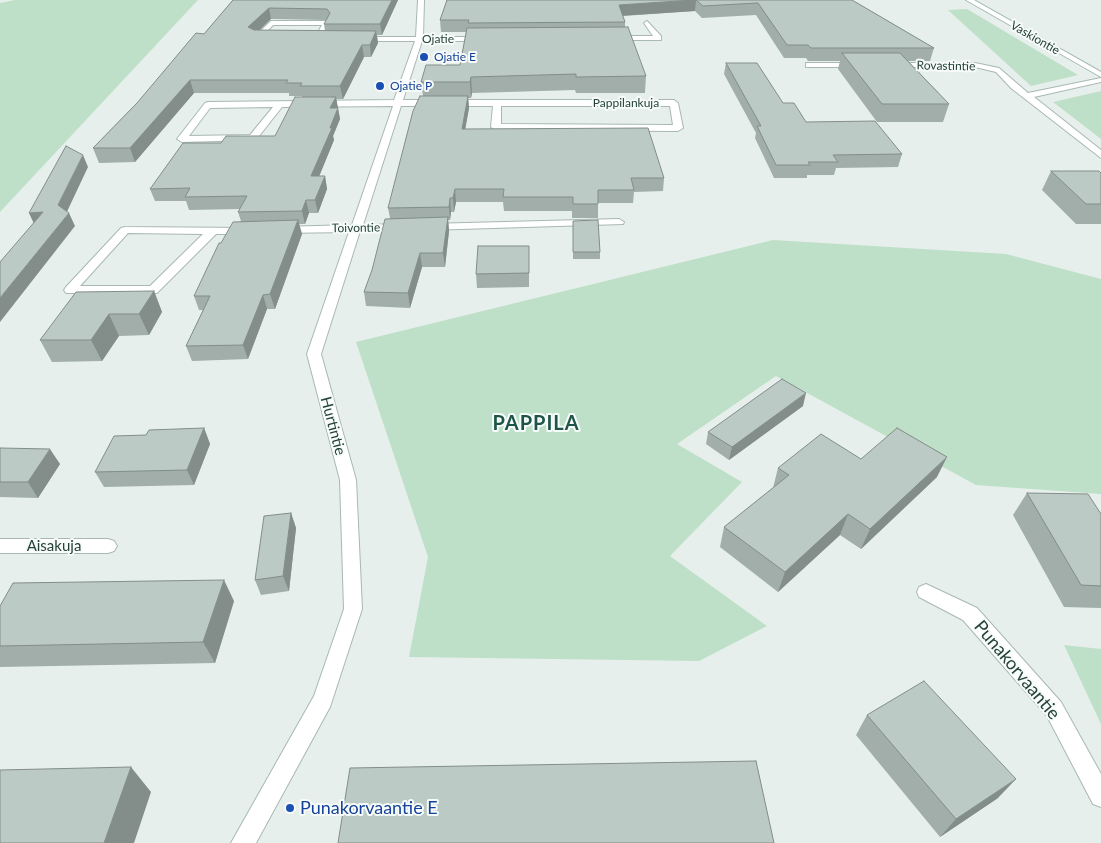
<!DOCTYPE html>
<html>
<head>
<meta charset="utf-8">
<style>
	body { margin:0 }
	canvas { display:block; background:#e6efeb }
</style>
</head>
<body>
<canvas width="1101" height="843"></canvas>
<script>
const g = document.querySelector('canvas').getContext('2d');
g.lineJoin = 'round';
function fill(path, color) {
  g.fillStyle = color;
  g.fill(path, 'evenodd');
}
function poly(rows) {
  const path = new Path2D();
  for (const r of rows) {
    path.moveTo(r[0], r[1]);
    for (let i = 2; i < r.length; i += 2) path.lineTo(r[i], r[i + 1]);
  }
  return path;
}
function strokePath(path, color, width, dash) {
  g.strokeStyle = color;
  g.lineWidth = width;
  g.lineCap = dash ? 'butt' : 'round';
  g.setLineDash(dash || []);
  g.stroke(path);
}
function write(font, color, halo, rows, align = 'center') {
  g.font = font + ' Lato,sans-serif';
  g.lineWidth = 4;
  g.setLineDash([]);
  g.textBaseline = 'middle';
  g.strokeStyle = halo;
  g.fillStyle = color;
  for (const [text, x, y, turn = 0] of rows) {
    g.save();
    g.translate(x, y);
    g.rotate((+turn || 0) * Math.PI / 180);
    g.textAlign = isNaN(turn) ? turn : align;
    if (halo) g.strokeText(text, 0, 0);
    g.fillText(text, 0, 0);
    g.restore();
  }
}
const green = poly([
	[15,0,198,0,0,212,0,3],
	[967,9,1078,75,1031,86,948,10],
	[1101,91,1101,139,1053,102],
	[773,240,1006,254,1101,279,1101,494,976,485,776,376,677,444,742,482,670,556,767,626,699,661,409,657,428,557,356,342],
	[1064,645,1101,649,1101,724]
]);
const minor = poly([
	[418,0,424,0,423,37,483,37,487,39,483,41,422,41,403,100,674,100,678,103,683,128,678,131,496,130,491,127,493,106,401,106,363,225,402,224,408,227,402,230,360,231,321,354,356,480,362,609,330,707,256,843,231,843,314,696,344,609,340,480,307,354,349,232,280,233,274,230,280,227,352,225,393,106,282,107,256,140,182,142,177,139,205,103,208,102,394,100,415,41,359,41,355,39,359,37,416,37,418,0],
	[501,106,670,106,673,125,501,124,501,106],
	[273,107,250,135,189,136,210,108,273,107],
	[327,21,330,23,322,39,318,41,314,39,322,25,273,25,263,36,269,36,269,40,257,40,253,38,271,21,327,21],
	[647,21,661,36,661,40,611,40,607,38,611,36,653,36,644,23,647,21],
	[806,63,858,63,862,65,858,67,806,67,806,63],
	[890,63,975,63,999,68,1028,93,1101,78,1101,82,1034,97,1101,150,1101,158,1011,88,996,72,975,67,890,67,890,63],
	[619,219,624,222,623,224,428,230,422,227,428,224,619,219],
	[125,227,247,228,253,231,247,234,216,234,157,293,66,293,64,290,66,287,121,228,125,227],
	[128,233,203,234,150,286,80,286,128,233],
	[0,539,108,539,114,541,117,546,114,551,108,553,0,553,0,539],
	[926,584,977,608,1061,702,1101,774,1101,807,1093,804,1047,716,963,620,919,597,917,592,919,587,926,584]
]);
const secondary = poly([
	[966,0,974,0,1101,72,1101,77,966,0]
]);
const wall = poly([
	[233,0,398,0,382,35,377,35,378,43,371,57,364,57,343,99,336,99,340,119,333,136,334,140,319,176,325,176,327,189,318,213,309,213,305,224,299,224,302,234,275,309,267,309,248,359,192,361,186,346,203,310,199,310,194,296,221,243,241,221,238,212,240,209,189,210,186,201,155,201,150,189,221,143,275,136,302,97,302,96,289,96,289,93,194,93,135,162,99,163,93,148,204,34],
	[271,19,326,20,324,24,325,31,260,30],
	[447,0,852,0,934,48,930,61,908,61,949,104,943,122,877,122,838,69,840,61,808,61,806,58,784,58,756,15,702,18,695,11,623,16,625,22,625,27,646,76,645,93,576,93,575,90,472,93,471,98,468,98,469,108,465,129,664,178,663,191,634,192,633,203,598,203,598,218,572,218,572,211,504,211,503,202,456,202,454,212,451,212,450,220,448,220,449,231,445,267,422,267,410,308,366,306,364,292,372,270,390,218,388,208,423,96,421,82,460,65,466,32,441,32,440,20],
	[726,63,783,103,806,122,902,154,898,167,836,168,834,175,807,175,807,178,774,178,755,138,756,133,724,74],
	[1051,171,1101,173,1101,224,1076,224,1042,190],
	[573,221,600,252,600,259,573,259],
	[529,246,529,287,477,288,476,274],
	[154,291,162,312,149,335,119,336,102,361,52,362,40,340],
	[803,406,729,460,706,444,708,432],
	[204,428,210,444,194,485,104,487,95,472,146,435],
	[0,448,60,464,38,498,0,497],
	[861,459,937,477,861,549,840,535,778,592,720,547,724,527,773,488,778,468],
	[1027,493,1101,514,1101,608,1064,607,1013,515],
	[291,513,296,528,289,591,261,595,255,580],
	[234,601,215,663,0,667,0,606],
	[867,715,998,798,940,837,856,735]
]);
const shadedWall = poly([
	[392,0,398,0,382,35,380,24],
	[696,0,695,11,618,16,619,5],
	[269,8,271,19,251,38,248,27],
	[376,31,378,43,371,57,370,45],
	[362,45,364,57,343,99,340,86],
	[471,77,472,93,471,98,470,82],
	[190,80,194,93,135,162,130,148],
	[468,96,469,108,463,142,462,129],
	[336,97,340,119,333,136,334,140,314,189,311,176,330,128,330,108],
	[83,155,88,167,64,218,58,205],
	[325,176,327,189,318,213,315,200],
	[455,189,456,202,454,212,453,198],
	[450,198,451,212,450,220,449,207],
	[306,200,309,213,305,224,302,211],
	[43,212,35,226,29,213],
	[69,213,75,226,0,322,0,298],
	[448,217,449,231,445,267,443,253],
	[298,220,302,234,275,309,270,294],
	[420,253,422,267,410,308,408,293],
	[154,291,162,312,149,335,139,314],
	[263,295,267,309,248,359,243,345],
	[109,314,119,336,102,361,91,340],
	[806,393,803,406,729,460,732,447],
	[204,428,210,444,194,485,187,470],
	[50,449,60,464,38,498,28,482],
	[947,457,937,477,861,549,870,529],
	[291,513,296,528,289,591,283,576],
	[848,514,840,535,778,592,785,572],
	[224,580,234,601,215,663,203,642],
	[131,767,151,792,134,843,104,843],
	[1016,779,998,798,940,837,956,819]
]);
const building = poly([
	[233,0,392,0,380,24,324,24,330,13,327,9,269,8,248,27,254,30,376,31,370,45,362,45,340,86,300,86,302,83,286,83,288,80,190,80,130,148,93,148,137,103,196,33,204,34,233,0],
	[447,0,693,0,619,5,625,22,468,23,469,20,440,20,447,0],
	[696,0,852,0,934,48,811,48,808,45,787,45,758,3,703,6,696,0],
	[628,27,646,76,576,77,576,74,471,77,470,82,421,82,426,65,460,65,467,28,628,27],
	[842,53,900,53,949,104,882,104,842,53],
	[726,63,757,63,783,103,794,103,806,122,875,121,902,154,833,155,838,162,808,162,810,165,776,165,757,126,761,126,726,63],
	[420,96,468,96,462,129,648,128,664,178,631,178,634,190,598,190,598,204,573,204,573,197,503,197,504,189,455,189,453,198,450,198,449,207,388,208,413,111,420,96],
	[295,97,336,97,330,108,338,108,330,128,332,128,311,176,325,176,315,200,306,200,302,211,238,212,247,196,185,197,190,188,150,189,183,143,221,143,226,136,275,136,295,97],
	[66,146,83,155,58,205,69,213,0,298,0,262,43,212,29,213,66,146],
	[1051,171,1099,171,1101,173,1101,204,1086,204,1051,171],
	[448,217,443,253,420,253,408,293,364,292,372,270,385,219,448,217],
	[298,220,270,294,263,295,243,345,186,346,210,296,194,296,219,243,221,243,233,222,298,220],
	[598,220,600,252,573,252,573,221,598,220],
	[478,246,529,246,529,273,476,274,478,246],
	[154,291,139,314,109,314,91,340,40,340,76,292,154,291],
	[782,379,806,393,732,447,708,432,782,379],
	[204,428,187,470,95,472,114,436,146,435,149,430,204,428],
	[897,428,947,457,870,529,848,514,785,572,724,527,789,475,778,468,821,434,861,459,897,428],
	[0,448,50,449,28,482,0,482,0,448],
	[1027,493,1088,494,1101,514,1101,586,1081,585,1027,493],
	[291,513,283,576,255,580,264,516,291,513],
	[224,580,203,642,0,646,0,606,13,583,224,580],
	[924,681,1016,779,956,819,867,715,924,681],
	[756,761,774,843,338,843,350,768,756,761],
	[131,767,104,843,0,843,0,770,131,767]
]);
const markers = [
	[424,57,5,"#1a4fb4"],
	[380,86,5,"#1a4fb4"],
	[290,808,5,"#1a4fb4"]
];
const farStreetnames = [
	["Vaskiontie",1035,38,30],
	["Ojatie",438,39],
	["Rovastintie",946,66,1],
	["Pappilankuja",626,103],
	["Toivontie",356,228,-1]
];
const farTransitnames = [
	["Ojatie E",434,57],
	["Ojatie P",390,86]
];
const streetNames = [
	["Hurtintie",333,426,75],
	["Aisakuja",54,546]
];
const nearStreetnames = [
	["Punakorvaantie",1017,670,50]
];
const nearTransitnames = [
	["Punakorvaantie E",300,808]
];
const districtNames = [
	["PAPPILA",536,424]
];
fill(green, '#bfe0c8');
strokePath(minor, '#a8b8b2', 2);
strokePath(secondary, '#a4bbb3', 2);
fill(minor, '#fff');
fill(secondary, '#fff');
fill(wall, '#a1aea9');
fill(shadedWall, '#838d89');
fill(building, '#bbcac4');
strokePath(building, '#838d89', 1);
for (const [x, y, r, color] of markers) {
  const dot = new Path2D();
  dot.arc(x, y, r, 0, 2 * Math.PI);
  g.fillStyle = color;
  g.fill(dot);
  strokePath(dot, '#f7fbf9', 2);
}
write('12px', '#24423a', '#f7fbf9', farStreetnames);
write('12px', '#164399', '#f7fbf9', farTransitnames, 'left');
write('15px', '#24423a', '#f7fbf9', streetNames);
write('18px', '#24423a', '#f7fbf9', nearStreetnames);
write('18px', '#164399', '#f7fbf9', nearTransitnames, 'left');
g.letterSpacing = '1px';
write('bold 20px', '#1f5548', '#f7fbf9', districtNames);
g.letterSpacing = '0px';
</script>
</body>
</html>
